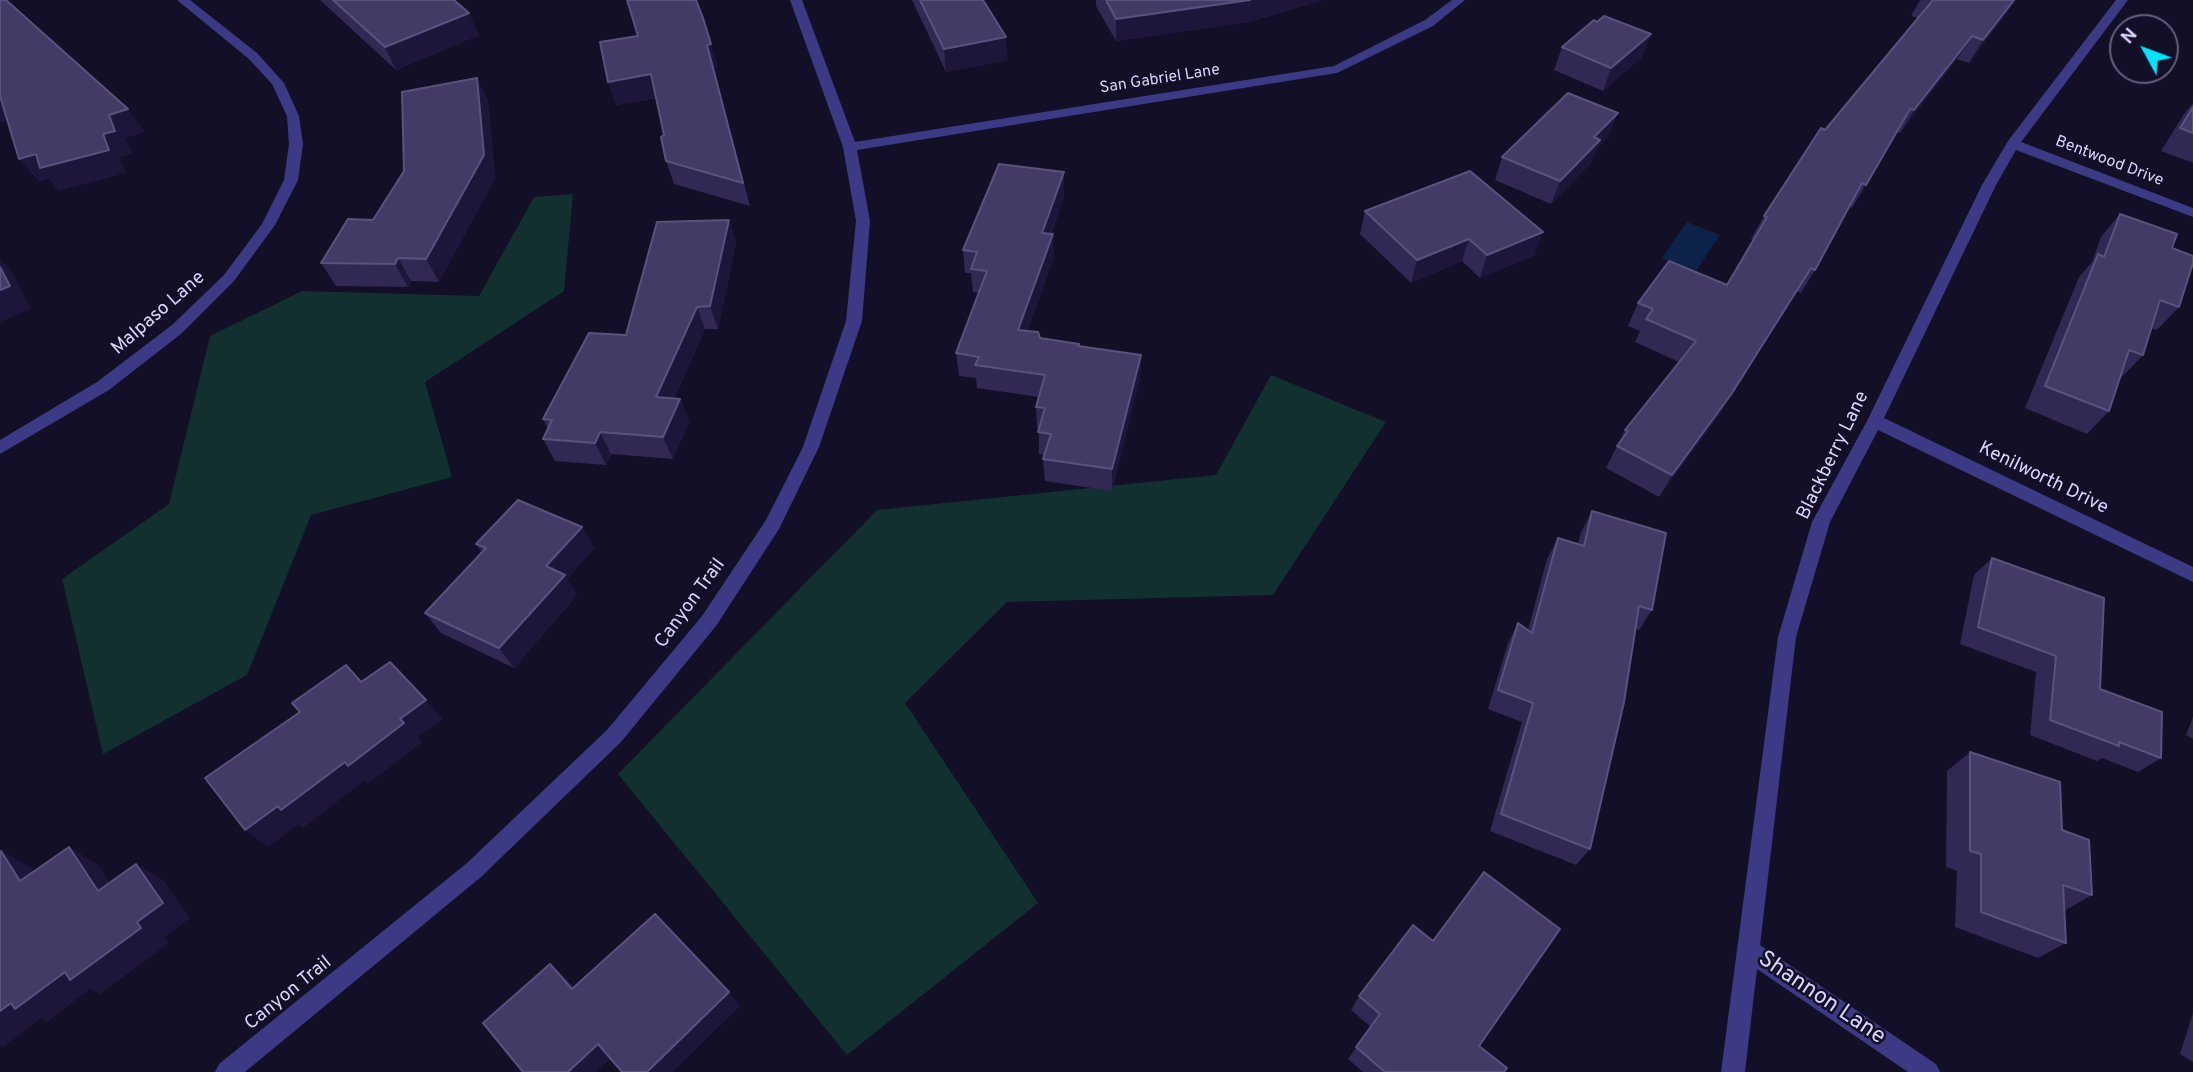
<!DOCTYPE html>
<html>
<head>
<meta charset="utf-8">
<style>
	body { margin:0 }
	#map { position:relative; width:2193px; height:1072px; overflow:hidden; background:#130f26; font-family:Overpass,sans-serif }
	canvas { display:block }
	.north { position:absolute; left:2109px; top:14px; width:70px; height:70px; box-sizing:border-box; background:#130f26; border:2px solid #625e7d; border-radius:50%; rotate:311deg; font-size:19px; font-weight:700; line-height:28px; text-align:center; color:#d9d4ff }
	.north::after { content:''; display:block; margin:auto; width:24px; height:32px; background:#00e5ff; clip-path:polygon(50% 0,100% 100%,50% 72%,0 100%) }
</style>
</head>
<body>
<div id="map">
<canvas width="2193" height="1072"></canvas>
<div class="north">N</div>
</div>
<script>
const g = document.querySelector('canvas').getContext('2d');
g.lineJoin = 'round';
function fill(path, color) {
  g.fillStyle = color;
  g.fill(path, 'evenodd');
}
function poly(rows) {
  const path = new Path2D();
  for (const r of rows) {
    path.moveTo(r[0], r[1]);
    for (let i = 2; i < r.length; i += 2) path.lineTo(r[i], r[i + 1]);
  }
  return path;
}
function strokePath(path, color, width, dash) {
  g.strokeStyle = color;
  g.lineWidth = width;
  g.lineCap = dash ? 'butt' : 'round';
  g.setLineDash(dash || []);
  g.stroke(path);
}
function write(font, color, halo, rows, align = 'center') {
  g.font = font + ' Overpass,sans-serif';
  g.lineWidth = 5;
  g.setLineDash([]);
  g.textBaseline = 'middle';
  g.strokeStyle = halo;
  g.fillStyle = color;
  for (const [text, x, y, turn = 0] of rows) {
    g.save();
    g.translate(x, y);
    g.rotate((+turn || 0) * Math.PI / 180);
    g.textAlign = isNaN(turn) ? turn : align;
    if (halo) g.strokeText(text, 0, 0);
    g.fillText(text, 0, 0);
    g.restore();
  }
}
const green = poly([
	[573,194,564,291,425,382,452,477,311,515,247,675,103,754,62,579,169,504,210,336,302,291,479,296,534,197],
	[1271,375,1386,422,1273,595,1007,602,905,703,1038,903,847,1055,618,774,877,510,1216,475]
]);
const water = poly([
	[1687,222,1720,235,1696,271,1662,258]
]);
const minor = poly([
	[177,0,190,0,257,53,284,83,299,116,303,144,298,180,275,225,234,281,182,333,109,390,0,454,0,440,97,382,172,325,224,275,262,224,284,180,289,144,287,116,272,84,249,59,177,0],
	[790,0,802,0,855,142,1334,66,1425,20,1452,0,1465,0,1433,26,1337,73,857,150,870,221,862,321,819,447,779,529,716,626,621,742,481,877,245,1072,215,1072,219,1064,467,863,607,730,702,616,766,520,803,447,846,321,856,221,843,147,790,0],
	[2116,0,2128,0,2021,142,2193,208,2193,217,2016,150,1996,185,1884,418,2193,567,2193,582,1878,430,1830,522,1796,637,1760,945,1936,1064,1940,1072,1908,1072,1757,969,1745,1072,1721,1072,1778,637,1812,522,1867,421,1982,185,2008,141,2116,0]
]);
const wall = poly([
	[320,0,454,0,479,35,396,70],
	[912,0,983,0,1008,60,946,72],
	[1096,0,1323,0,1249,22,1116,41,1096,6],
	[1920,0,2016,0,1969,63,1957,59,1900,133,1897,132,1852,208,1849,206,1815,270,1801,293,1797,291,1719,415,1659,497,1606,468,1625,430,1679,362,1635,342,1640,331,1628,326,1638,303,1727,285,1753,240,1751,239,1764,216,1825,130,1918,18,1911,16],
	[1597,22,1642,57,1603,91,1554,70,1562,47],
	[718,67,714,68,750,206,674,184,666,161,664,135,656,98,616,105,608,82],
	[488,101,495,178,439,282,411,281,408,287,336,286,321,263,373,220],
	[2193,103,2193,163,2161,151,2184,114],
	[1609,136,1597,148,1591,163,1551,204,1495,180,1502,157],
	[1064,172,1064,195,1051,234,1054,257,1027,331,1040,338,1079,344,1079,347,1141,355,1140,378,1112,491,1045,481,1043,459,1045,455,1039,454,1039,429,1037,429,1036,407,1039,397,977,388,976,378,959,376,956,353,979,293,973,292,971,273,965,273,963,250],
	[1365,211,1535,255,1480,278,1462,261,1411,283,1360,234],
	[2120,214,2172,248,2179,307,2157,330,2151,328,2143,355,2121,378,2120,377,2109,411,2087,434,2025,408,2079,277,2092,262,2101,237],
	[729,220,736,243,718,329,705,329,674,399,680,399,689,422,673,459,611,454,606,465,555,461,543,439,548,429,543,419,626,335],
	[1592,511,1652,610,1639,630,1635,629,1590,849,1576,865,1490,831,1522,722,1488,709,1508,643,1518,623,1528,630,1547,559,1558,538,1578,544,1581,532],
	[582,527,594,548,567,579,577,595,514,668,441,633,425,613,482,552,476,544],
	[1992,558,2100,689,2161,758,2138,772,2102,758,2097,761,2030,735,2036,672,1960,644,1974,575],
	[2193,717,2193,739,2186,735],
	[1970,752,2062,830,2092,895,2064,911,2066,943,2038,958,1955,927,1957,871,1946,867,1947,771],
	[1359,996,1479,1046,1504,1072,1363,1072,1348,1059,1371,1027,1351,1010],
	[2193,1013,2193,1062,2180,1054]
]);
const shadedWall = poly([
	[1250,0,1323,0,1249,22,1116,41,1116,19],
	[2014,0,2016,0,1969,63,1983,40],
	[469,13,479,35,396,70,385,47],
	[1651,34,1642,57,1603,91,1611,68],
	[1972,36,1957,59,1900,133,1914,110],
	[1006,37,1008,60,946,72,944,49],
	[711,44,718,67,714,68,750,206,707,45],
	[651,74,659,97,616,105,608,82],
	[477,78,488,101,495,178,439,282,426,259],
	[0,94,18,116,0,123],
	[128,109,145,132,126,138,132,154,120,157,126,173,59,191,49,179,39,182,19,159,103,134,109,115],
	[1618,113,1609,136,1597,148,1591,163,1551,204,1560,181,1594,137],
	[1064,172,1064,195,1043,256,1042,233],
	[729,220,736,243,718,329,710,306],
	[1543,232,1535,255,1480,278,1487,255],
	[1053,234,1054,257,1019,352,1018,330],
	[1469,239,1462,261,1411,283,1417,260],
	[398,258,411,281,408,287,395,264],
	[0,259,11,271,31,309,0,322],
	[1797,291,1719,415,1659,497,1672,475],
	[697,307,705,329,665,419,656,397],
	[1141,355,1140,378,1112,491,1112,469],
	[680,399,689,422,673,459,663,437],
	[600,432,611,454,606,465,595,443],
	[582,527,594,548,567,579,577,595,514,668,499,648,546,566],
	[426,700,443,719,418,737,422,742,368,784,365,780,303,828,299,824,268,847,245,830],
	[69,847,97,864,126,907,98,891],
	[1,851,32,868,50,896,20,881],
	[136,864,163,880,190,918,165,937,169,943,100,994,90,989,47,1022,40,1019,3,1047,0,1046,0,1011,137,922],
	[550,964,566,978,587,1002,572,989],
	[729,992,740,1006,673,1072,647,1072],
	[598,1044,613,1056,596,1072,568,1072]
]);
const building = poly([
	[0,0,6,0,128,109,109,115,115,131,103,134,109,150,40,168,36,154,19,159,0,96,0,0],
	[333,0,454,0,469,13,385,47,333,0],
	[627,0,696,0,703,18,711,44,707,45,743,183,666,161,661,137,664,135,651,74,608,82,600,42,638,36,627,0],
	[920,0,983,0,1006,37,944,49,920,0],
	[1106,0,1250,0,1116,19,1106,0],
	[1933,0,2014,0,1983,40,1972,36,1914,110,1910,109,1866,185,1862,183,1815,270,1811,268,1732,393,1672,475,1617,446,1628,431,1625,430,1696,341,1646,319,1653,309,1638,303,1669,261,1727,285,1767,217,1764,216,1821,128,1825,130,1933,0],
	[1604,16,1651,34,1611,68,1562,47,1594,20,1597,22,1604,16],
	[477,78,484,155,426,259,398,258,395,264,321,263,348,219,373,220,404,171,402,92,477,78],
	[1568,93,1618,113,1594,137,1600,140,1560,181,1502,157,1568,93],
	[2193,107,2193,133,2180,128,2193,107],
	[999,164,1064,172,1042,233,1053,234,1018,330,1038,332,1040,338,1079,344,1078,346,1141,355,1112,469,1043,459,1051,434,1038,432,1045,408,1036,407,1045,375,975,365,979,357,956,353,987,271,971,269,977,252,963,250,999,164],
	[1470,171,1543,232,1487,255,1469,239,1417,260,1365,211,1470,171],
	[2120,214,2177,234,2172,248,2193,256,2193,263,2179,307,2160,300,2143,355,2129,350,2109,411,2045,386,2098,254,2104,257,2120,214],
	[729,220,710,306,697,307,656,397,680,399,663,437,600,432,595,443,543,439,552,420,543,419,589,333,626,335,657,222,729,220],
	[0,267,10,286,0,290,0,267],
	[518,500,582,527,546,566,565,575,499,648,425,613,486,548,476,544,518,500],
	[1592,511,1666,533,1652,610,1639,606,1624,702,1590,849,1501,814,1533,703,1498,690,1518,623,1532,633,1558,538,1584,546,1592,511],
	[1992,558,2104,598,2100,689,2162,712,2161,758,2119,742,2119,746,2050,720,2056,656,1978,627,1992,558],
	[390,662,426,700,400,719,404,723,348,766,345,762,281,810,278,806,245,830,205,778,300,712,292,703,346,665,361,682,390,662],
	[1970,752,2060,782,2062,830,2089,840,2092,895,2063,885,2066,943,1981,912,1981,854,1970,851,1970,752],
	[69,847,98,891,136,864,163,903,137,922,141,928,70,980,65,972,15,1009,11,1003,0,1011,0,852,1,851,20,881,69,847],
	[1484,872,1560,929,1479,1046,1507,1068,1504,1072,1385,1072,1356,1047,1380,1014,1359,996,1413,925,1433,941,1484,872],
	[655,914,729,992,647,1072,622,1072,598,1044,568,1072,523,1072,483,1023,550,964,572,989,655,914]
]);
const farStreetnames = [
	["San Gabriel Lane",1160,80,-9],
	["Bentwood Drive",2109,162,21]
];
const streetNames = [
	["Malpaso Lane",159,314,-41],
	["Blackberry Lane",1834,456,-64],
	["Kenilworth Drive",2043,479,26],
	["Canyon Trail",691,604,-54],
	["Canyon Trail",289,994,-39]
];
const nearStreetnames = [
	["Shannon Lane",1821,999,34]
];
fill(green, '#12302f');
fill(water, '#0c2248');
fill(minor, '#3d3a85');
fill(wall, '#312854');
fill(shadedWall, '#1d163a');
fill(building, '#433a66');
strokePath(building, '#5a527e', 2);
write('16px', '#d9d4ff', '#130f26', farStreetnames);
write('19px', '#d9d4ff', '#130f26', streetNames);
write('23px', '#d9d4ff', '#130f26', nearStreetnames);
</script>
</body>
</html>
